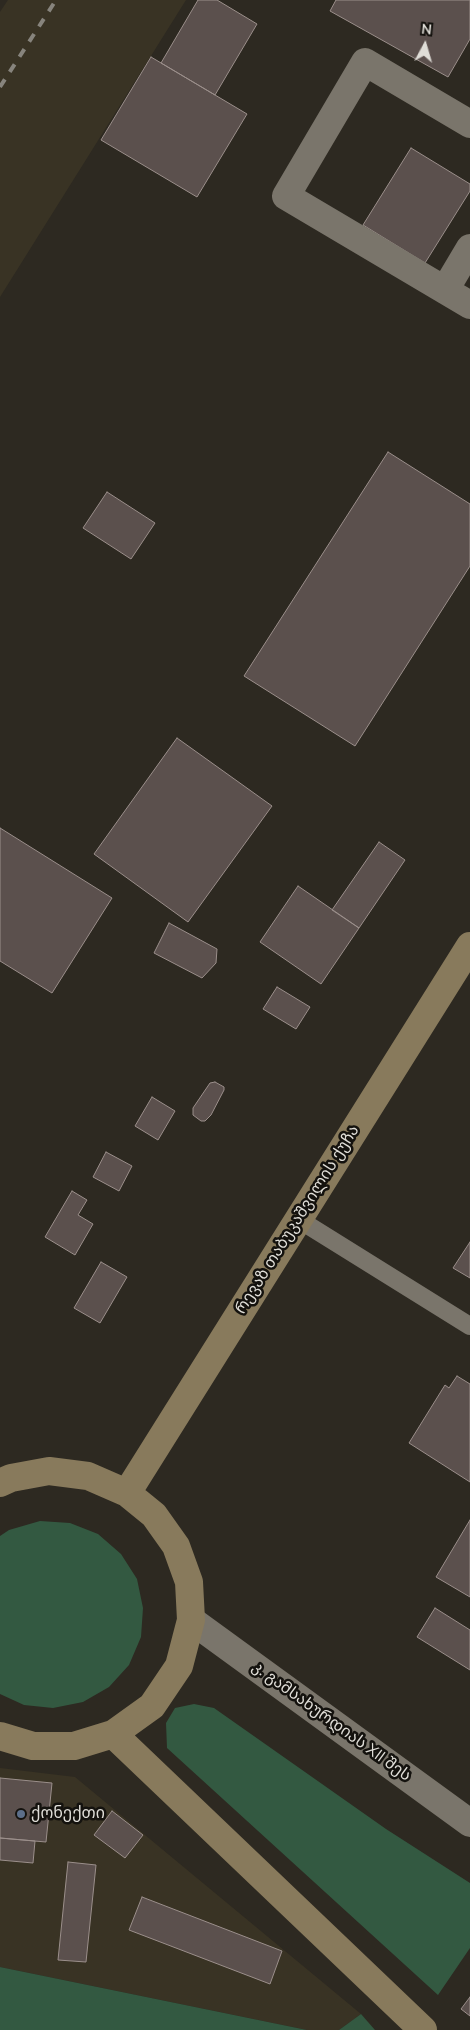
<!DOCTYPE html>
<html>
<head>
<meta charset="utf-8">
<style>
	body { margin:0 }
	#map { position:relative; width:470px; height:2030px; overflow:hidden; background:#2d2921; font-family:"Nunito Sans",sans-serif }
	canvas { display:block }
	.north { position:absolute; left:400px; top:20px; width:50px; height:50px; -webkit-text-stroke:4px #14120e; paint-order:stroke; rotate:6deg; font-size:14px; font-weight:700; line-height:20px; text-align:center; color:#dfddd7 }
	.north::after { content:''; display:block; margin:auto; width:18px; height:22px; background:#dfddd7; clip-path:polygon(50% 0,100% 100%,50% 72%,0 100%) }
</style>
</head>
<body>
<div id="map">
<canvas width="470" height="2030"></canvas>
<div class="north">N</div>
</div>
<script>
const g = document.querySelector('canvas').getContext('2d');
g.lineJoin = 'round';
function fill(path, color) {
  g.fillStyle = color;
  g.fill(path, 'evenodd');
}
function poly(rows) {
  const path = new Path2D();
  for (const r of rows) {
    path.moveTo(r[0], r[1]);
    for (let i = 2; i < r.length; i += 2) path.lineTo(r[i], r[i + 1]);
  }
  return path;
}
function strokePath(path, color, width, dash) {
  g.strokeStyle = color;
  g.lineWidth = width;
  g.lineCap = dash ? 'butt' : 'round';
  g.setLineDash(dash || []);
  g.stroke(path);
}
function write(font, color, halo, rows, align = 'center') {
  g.font = font + ' "Nunito Sans","Noto Sans Georgian",sans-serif';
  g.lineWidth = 5;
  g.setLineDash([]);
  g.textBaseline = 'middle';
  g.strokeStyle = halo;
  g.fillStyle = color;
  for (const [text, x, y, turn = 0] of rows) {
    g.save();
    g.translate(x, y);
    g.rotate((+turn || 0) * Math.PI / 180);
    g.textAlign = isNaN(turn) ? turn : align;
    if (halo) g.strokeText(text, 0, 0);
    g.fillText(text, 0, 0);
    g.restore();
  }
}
const built = poly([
	[8,0,186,0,0,297,0,12],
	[0,1768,75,1777,361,2014,339,2030,307,2030,0,1967]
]);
const green = poly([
	[40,1521,70,1523,98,1534,121,1554,137,1579,143,1608,141,1637,129,1665,109,1687,83,1702,53,1708,24,1705,0,1694,0,1536,9,1530],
	[194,1704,214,1708,386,1829,470,1883,470,1948,438,1995,167,1748,166,1723,175,1708],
	[0,1967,307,2030,0,2030],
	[361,2014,375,2030,339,2030]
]);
const building = poly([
	[198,0,217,0,257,24,215,95,161,63,198,0],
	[336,0,470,0,470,39,448,77,330,11,336,0],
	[151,57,247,114,197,197,101,140,151,57],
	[411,148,470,184,470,191,425,263,363,225,411,148],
	[388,452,470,504,470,566,355,746,244,676,388,452],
	[107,492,155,523,131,559,83,528,107,492],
	[177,738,272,806,188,922,94,854,177,738],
	[0,828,112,898,52,993,0,961,0,828],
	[379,842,405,860,359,928,332,910,379,842],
	[298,886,359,928,321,984,260,942,298,886],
	[169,923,217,949,216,963,202,978,154,953,169,923],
	[277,987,310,1007,296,1029,263,1009,277,987],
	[215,1082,224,1087,224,1090,211,1115,205,1121,201,1121,193,1115,193,1108,210,1083,215,1082],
	[152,1097,175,1111,158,1140,135,1126,152,1097],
	[106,1152,132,1166,119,1191,93,1177,106,1152],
	[72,1191,87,1200,78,1215,93,1224,75,1255,45,1237,72,1191],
	[470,1242,470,1278,453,1268,470,1242],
	[101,1262,127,1277,100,1323,74,1308,101,1262],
	[457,1376,470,1384,470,1482,409,1443,445,1385,449,1388,457,1376],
	[470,1520,470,1597,436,1577,470,1520],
	[435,1608,470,1630,470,1670,417,1637,435,1608],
	[0,1778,52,1783,46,1842,0,1838,0,1778],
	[112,1811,143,1835,125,1858,94,1835,112,1811],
	[0,1838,35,1841,33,1863,0,1860,0,1838],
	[68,1862,96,1865,86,1962,58,1960,68,1862],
	[142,1897,282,1951,270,1984,129,1930,142,1897],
	[470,1997,470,2016,461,2009,470,1997]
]);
const service = poly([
	[298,1219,470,1326]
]);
const minor = poly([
	[470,124,365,62,286,196,470,305],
	[445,290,470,248]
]);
const tertiary = poly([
	[191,1620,470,1823]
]);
const secondary = poly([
	[0,1483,11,1478,49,1471,88,1476,127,1493,154,1515,176,1546,189,1582,191,1620,179,1666,152,1706,113,1734,74,1746,33,1746,0,1736],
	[127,1493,470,946],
	[113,1734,423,2030]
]);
const rail = poly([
	[0,87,56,0]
]);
const markers = [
	[21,1814,5,"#5c6f8a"]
];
const streetNames = [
	["რევაზ თაბუკაშვილის ქუჩა",298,1220,-58],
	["კ. გამსახურდიას XII შეს",331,1722,36]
];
const poiNames = [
	["ქონექთი",31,1814]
];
fill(built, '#393324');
fill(green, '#335941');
fill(building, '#5b504d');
strokePath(building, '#9b8f8b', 1);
strokePath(service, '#7a756b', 18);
strokePath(minor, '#7a756b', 28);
strokePath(tertiary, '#7a756b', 28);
strokePath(secondary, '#887a5c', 28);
strokePath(rail, '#87847d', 4, [9, 9]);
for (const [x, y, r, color] of markers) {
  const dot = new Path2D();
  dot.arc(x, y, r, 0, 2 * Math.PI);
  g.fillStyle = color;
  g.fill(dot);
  strokePath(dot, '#14120e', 2);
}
write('16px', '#dfddd7', '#14120e', streetNames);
write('16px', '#dfddd7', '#14120e', poiNames, 'left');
</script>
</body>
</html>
